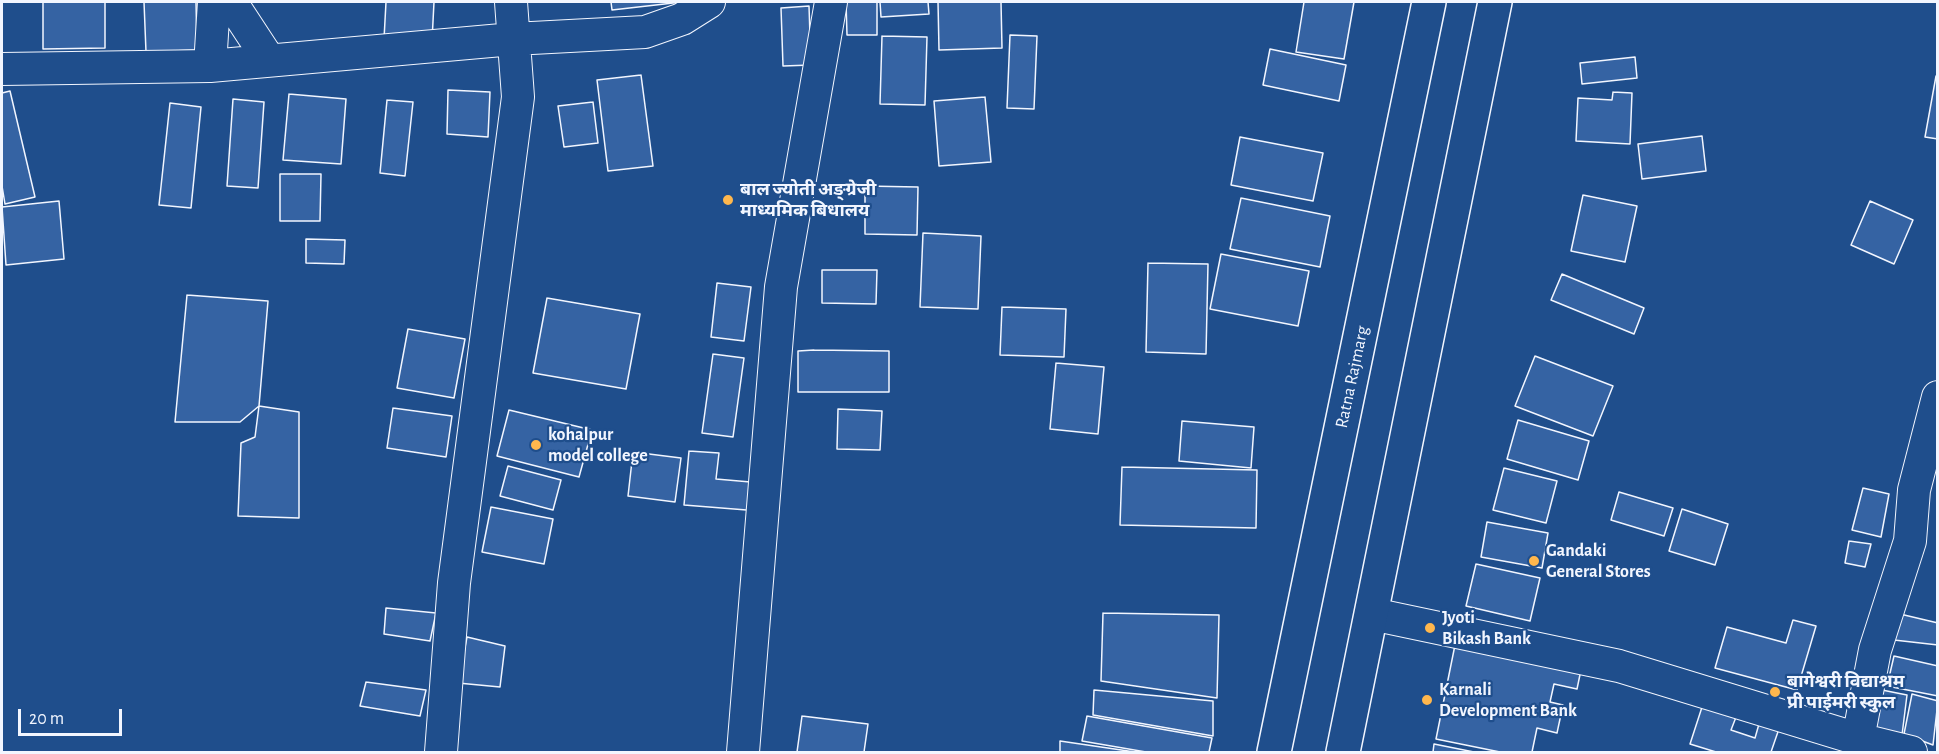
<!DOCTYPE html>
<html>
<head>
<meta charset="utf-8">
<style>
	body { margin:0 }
	#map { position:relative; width:1939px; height:754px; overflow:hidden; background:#1f4e8c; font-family:"Alegreya Sans",sans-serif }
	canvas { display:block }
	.frame { position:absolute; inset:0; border:3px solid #f2f6ff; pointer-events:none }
	.scale { position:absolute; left:18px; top:709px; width:104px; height:27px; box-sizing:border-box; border:3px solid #f2f6ff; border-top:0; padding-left:8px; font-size:18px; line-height:21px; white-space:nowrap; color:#f2f6ff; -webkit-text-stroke:4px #1f4e8c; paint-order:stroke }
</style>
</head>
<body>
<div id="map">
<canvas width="1939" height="754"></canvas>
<div class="frame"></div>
<div class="scale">20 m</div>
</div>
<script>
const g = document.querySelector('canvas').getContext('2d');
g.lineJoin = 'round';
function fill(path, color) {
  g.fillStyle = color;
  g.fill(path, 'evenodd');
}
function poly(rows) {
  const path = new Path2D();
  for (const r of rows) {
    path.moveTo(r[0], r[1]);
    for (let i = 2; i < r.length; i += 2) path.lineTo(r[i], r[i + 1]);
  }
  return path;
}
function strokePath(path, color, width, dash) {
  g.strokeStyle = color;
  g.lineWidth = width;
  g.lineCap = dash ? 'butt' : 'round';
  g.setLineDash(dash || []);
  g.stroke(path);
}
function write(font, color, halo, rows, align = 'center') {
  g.font = font + ' "Alegreya Sans","Noto Sans Devanagari",sans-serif';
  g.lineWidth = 4.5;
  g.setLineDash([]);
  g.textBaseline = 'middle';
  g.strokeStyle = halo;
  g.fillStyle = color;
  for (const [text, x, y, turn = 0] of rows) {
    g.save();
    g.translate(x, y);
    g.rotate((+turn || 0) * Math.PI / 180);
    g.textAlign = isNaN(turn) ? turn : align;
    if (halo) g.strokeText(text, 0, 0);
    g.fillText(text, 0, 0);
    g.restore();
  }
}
const building = poly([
	[43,2,105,2,105,48,43,49,43,2],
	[144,2,196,2,197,50,146,52,144,2],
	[386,2,434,2,432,41,384,39,386,2],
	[611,2,682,2,612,10,611,2],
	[846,2,877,2,877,35,847,35,846,2],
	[880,2,928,2,929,14,881,17,880,2],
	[938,2,1001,2,1002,48,939,50,938,2],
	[1304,2,1354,2,1344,59,1296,52,1304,2],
	[809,6,811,65,783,66,781,8,809,6],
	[1010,35,1037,36,1034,109,1007,108,1010,35],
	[882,36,927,37,925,105,880,104,882,36],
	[1270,49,1346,65,1339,101,1263,85,1270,49],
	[1635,57,1637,78,1582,84,1580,63,1635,57],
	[641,75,653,166,608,171,597,80,641,75],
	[1936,76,1938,76,1938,139,1925,137,1936,76],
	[448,90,490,92,488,137,447,134,448,90],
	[10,91,35,197,5,204,2,186,2,93,10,91],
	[1613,92,1632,93,1630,144,1576,141,1578,98,1612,100,1613,92],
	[289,94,346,99,341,164,283,160,289,94],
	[985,97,991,162,939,166,934,101,985,97],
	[233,99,264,102,258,188,227,186,233,99],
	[387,100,413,102,405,176,380,173,387,100],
	[593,102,598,143,564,147,558,106,593,102],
	[170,103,201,107,191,208,159,205,170,103],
	[1702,136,1706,171,1642,179,1638,144,1702,136],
	[1240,137,1323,153,1313,201,1231,185,1240,137],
	[280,174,321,174,320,221,280,221,280,174],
	[865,186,918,187,917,235,865,234,865,186],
	[1583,195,1637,206,1625,262,1571,251,1583,195],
	[1241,198,1330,216,1320,267,1230,249,1241,198],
	[59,201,64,259,6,265,2,207,59,201],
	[1870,201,1913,220,1894,264,1851,245,1870,201],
	[923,233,981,236,978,309,920,307,923,233],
	[306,239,345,240,344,264,306,263,306,239],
	[1221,254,1309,271,1298,326,1210,309,1221,254],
	[1148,263,1208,264,1206,354,1146,352,1148,263],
	[822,270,877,270,876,304,822,303,822,270],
	[1562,274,1644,308,1634,334,1551,300,1562,274],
	[717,283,751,287,744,341,711,337,717,283],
	[187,295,268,301,259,406,240,422,175,422,187,295],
	[547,298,640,314,626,389,533,373,547,298],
	[1002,307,1066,309,1064,357,1000,355,1002,307],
	[408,329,465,339,454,398,397,388,408,329],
	[814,350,889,351,889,392,798,392,798,351,814,350],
	[713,354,744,358,733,437,702,433,713,354],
	[1535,356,1613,386,1593,436,1515,406,1535,356],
	[1056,363,1104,367,1098,434,1050,429,1056,363],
	[259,406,299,412,299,518,238,516,241,443,255,437,259,406],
	[393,408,452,416,446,457,387,448,393,408],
	[838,409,882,411,880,450,837,449,838,409],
	[509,410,592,430,579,477,497,456,509,410],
	[1518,420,1589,441,1578,480,1507,459,1518,420],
	[1182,421,1254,427,1251,468,1179,461,1182,421],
	[689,451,719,453,716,479,762,483,759,511,684,505,689,451],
	[633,452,681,458,675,502,628,496,633,452],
	[508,466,561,480,553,510,500,496,508,466],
	[1122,467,1257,470,1256,528,1120,525,1122,467],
	[1504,468,1557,481,1546,523,1493,510,1504,468],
	[1863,488,1889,494,1881,537,1852,530,1863,488],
	[1619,492,1673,508,1664,536,1611,520,1619,492],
	[491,507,553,519,544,564,482,552,491,507],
	[1682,509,1728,524,1715,565,1669,551,1682,509],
	[1487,522,1548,533,1542,568,1481,557,1487,522],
	[1849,541,1871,544,1865,567,1845,563,1849,541],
	[1476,564,1540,578,1530,621,1466,606,1476,564],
	[386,608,436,613,430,641,384,634,386,608],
	[1103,613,1219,615,1217,698,1101,681,1103,613],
	[1900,614,1938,623,1938,645,1894,640,1900,614],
	[1793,620,1816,626,1797,690,1715,668,1727,627,1786,643,1793,620],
	[467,637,505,646,500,687,458,683,467,637],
	[1456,640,1582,665,1577,689,1554,684,1550,702,1563,705,1557,733,1537,728,1532,752,1500,752,1436,739,1456,640],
	[1894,656,1938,666,1938,696,1887,686,1894,656],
	[366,682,426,690,420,716,360,706,366,682],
	[1877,689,1907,695,1902,735,1869,731,1877,689],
	[1094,690,1213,701,1213,736,1093,715,1094,690],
	[1912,694,1938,701,1933,745,1904,734,1912,694],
	[1704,701,1738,712,1731,730,1755,738,1761,717,1781,723,1771,752,1716,752,1690,744,1704,701],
	[802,716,868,724,864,752,797,752,802,716],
	[1087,716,1212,738,1209,752,1146,752,1082,741,1087,716],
	[1060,741,1135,752,1060,752,1060,741],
	[1434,744,1474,752,1433,752,1434,744]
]);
const minor = poly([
	[231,2,269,60],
	[210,66,214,2],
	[2,69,210,66,513,39,645,32,682,19,709,2],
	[1372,614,1619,666,1858,739,1911,752],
	[441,752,454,583,518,97,511,2],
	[743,752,781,287,831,2],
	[1865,752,1858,739,1875,650,1910,541,1914,490,1938,397]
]);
const trunk = poly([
	[1274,752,1429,2],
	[1343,752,1495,2]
]);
const markers = [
	[728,200,6,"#ffb74d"],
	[536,445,6,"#ffb74d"],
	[1534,561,6,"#ffb74d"],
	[1430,628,6,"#ffb74d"],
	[1775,692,6,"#ffb74d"],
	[1427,700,6,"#ffb74d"]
];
const poiNames = [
	["बाल ज्योती अङ्ग्रेजी",740,190],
	["माध्यमिक बिधालय",740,211],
	["kohalpur",548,435],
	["model college",548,456],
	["Gandaki",1546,551],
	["General Stores",1546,572],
	["Jyoti",1442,618],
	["Bikash Bank",1442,639],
	["बागेश्वरी विद्याश्रम",1787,682],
	["प्री पाईमरी स्कुल",1787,703],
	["Karnali",1439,690],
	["Development Bank",1439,711]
];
const streetNames = [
	["Ratna Rajmarg",1352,377,-78]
];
fill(building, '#3563a3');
strokePath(building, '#f2f6ff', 1.5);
strokePath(minor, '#f2f6ff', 34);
strokePath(trunk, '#f2f6ff', 36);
strokePath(minor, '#1f4e8c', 32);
strokePath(trunk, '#1f4e8c', 33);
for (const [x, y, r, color] of markers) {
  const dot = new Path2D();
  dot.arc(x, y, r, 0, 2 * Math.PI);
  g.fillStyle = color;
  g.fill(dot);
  strokePath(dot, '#1f4e8c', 2);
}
write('bold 18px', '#f2f6ff', '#1f4e8c', poiNames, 'left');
write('18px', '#f2f6ff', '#1f4e8c', streetNames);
</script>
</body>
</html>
